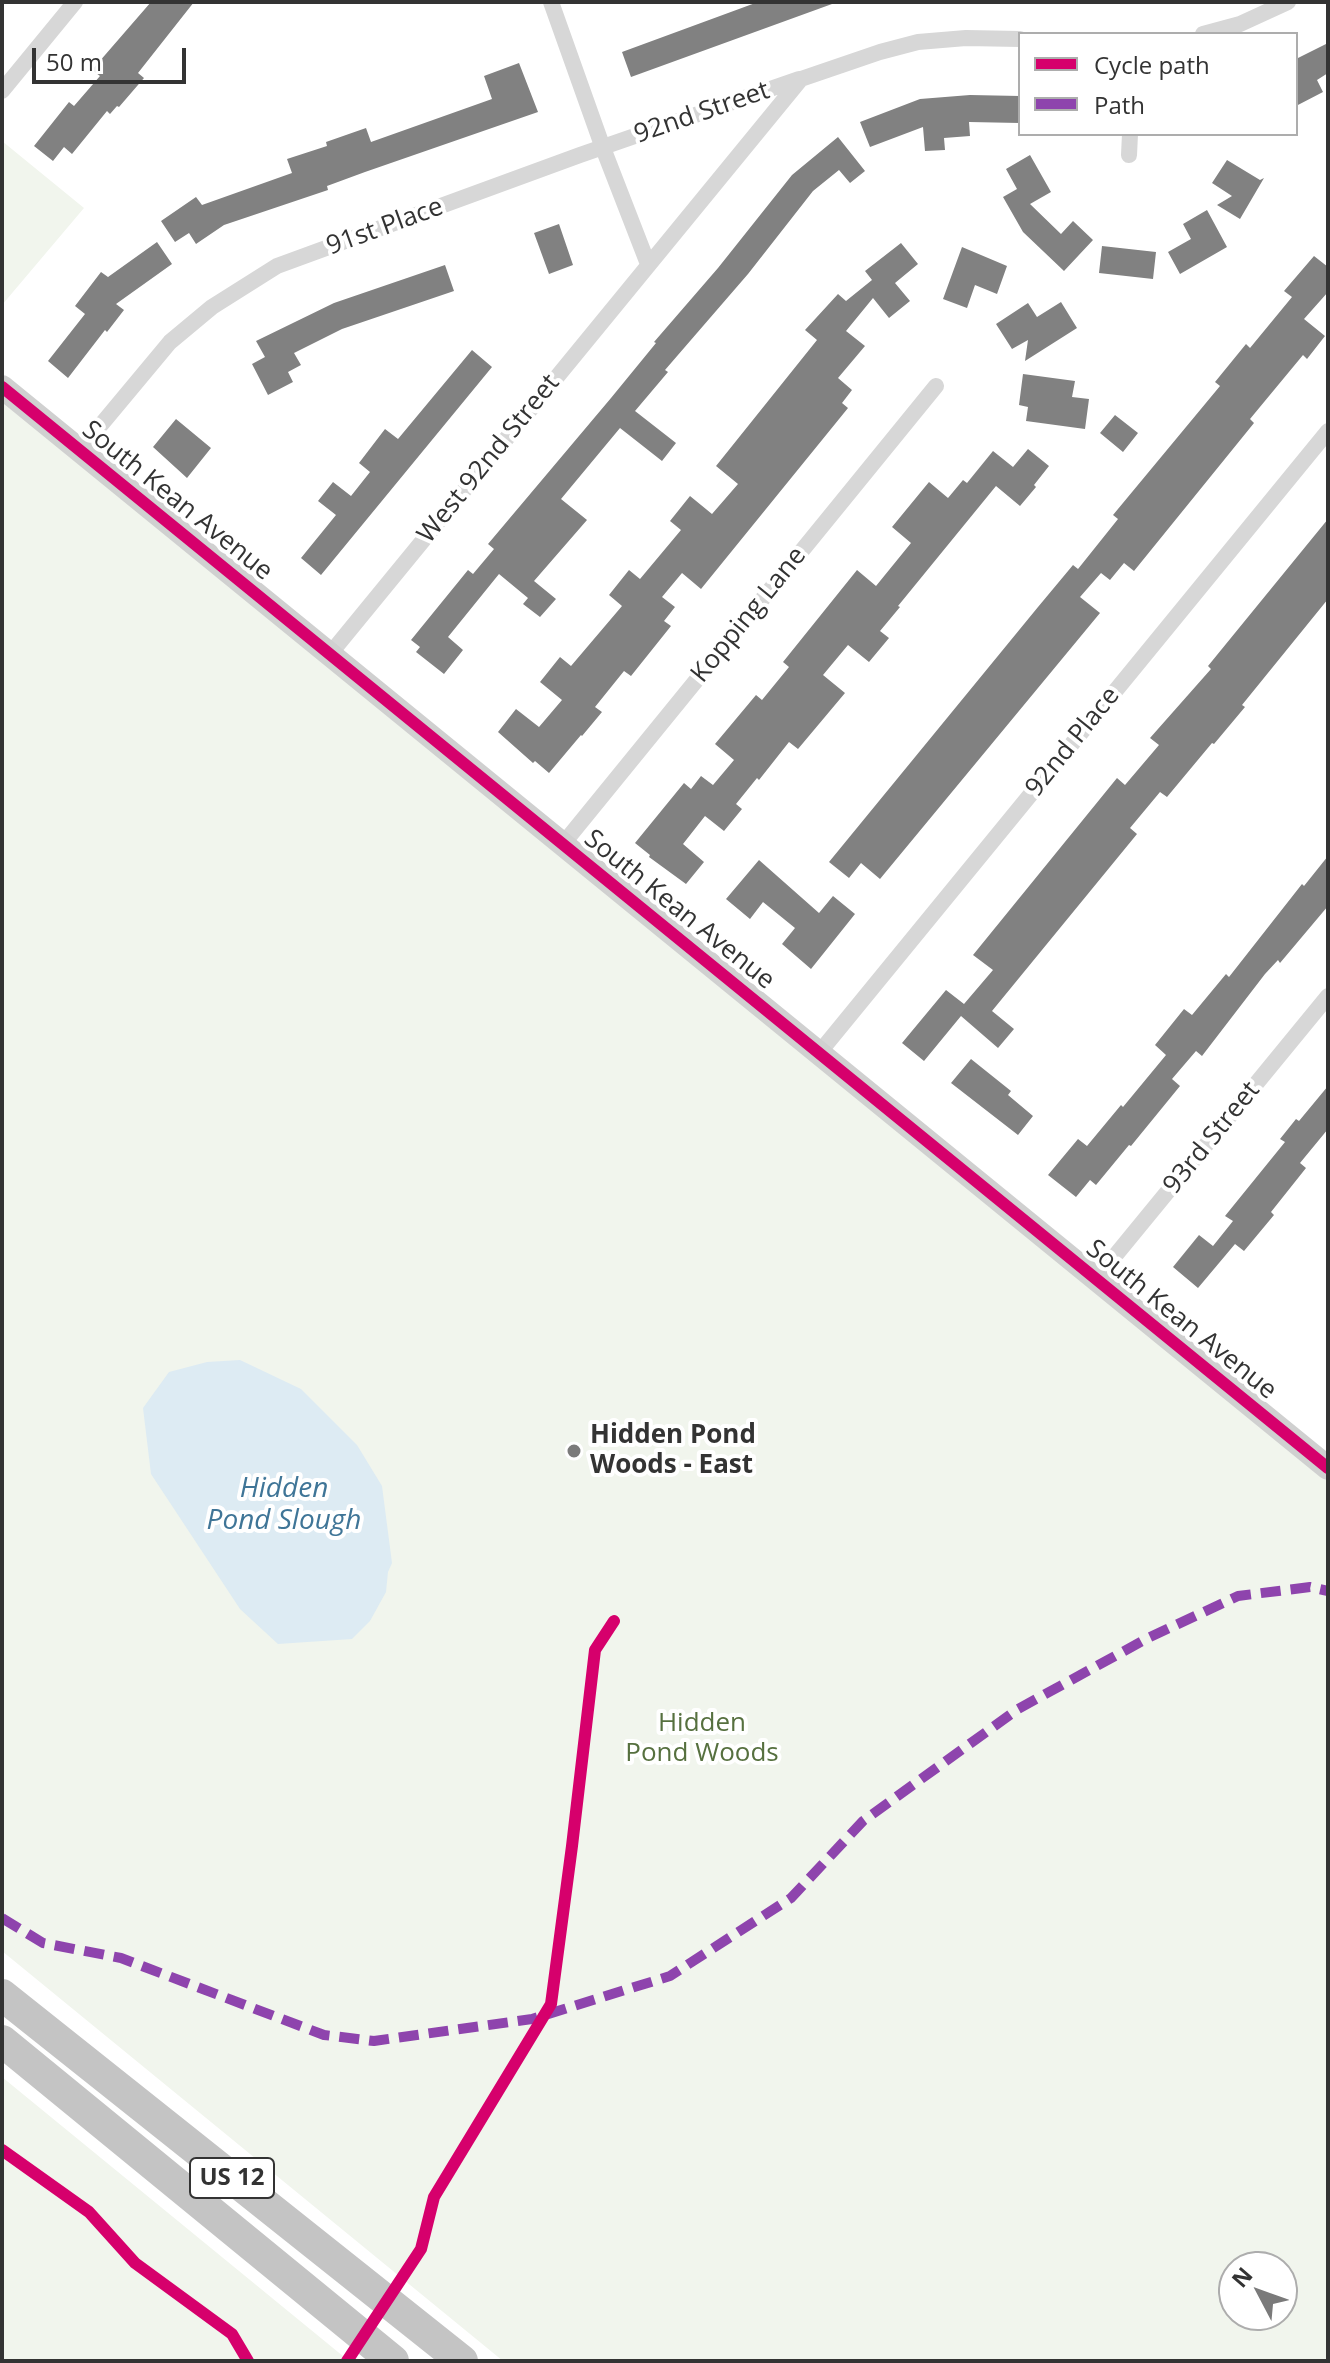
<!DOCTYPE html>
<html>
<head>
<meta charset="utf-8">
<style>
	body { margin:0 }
	#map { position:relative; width:1330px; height:2363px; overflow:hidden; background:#fff; font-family:"Open Sans",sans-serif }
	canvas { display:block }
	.frame { position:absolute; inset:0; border:4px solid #333; pointer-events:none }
	.legend { position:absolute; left:1018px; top:32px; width:280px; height:104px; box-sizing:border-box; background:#fff; border:2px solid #adadad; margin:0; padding:10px 14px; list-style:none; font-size:24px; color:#333 }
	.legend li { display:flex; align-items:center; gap:16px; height:40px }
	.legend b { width:40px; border:2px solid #adadad }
	.north { position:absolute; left:1218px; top:2251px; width:80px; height:80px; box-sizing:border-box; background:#fff; border:2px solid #adadad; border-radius:50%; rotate:311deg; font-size:22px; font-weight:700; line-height:32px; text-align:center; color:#333 }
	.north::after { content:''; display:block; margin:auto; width:28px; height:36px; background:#7a7a7a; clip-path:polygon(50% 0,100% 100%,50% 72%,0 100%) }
	.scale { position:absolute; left:32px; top:48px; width:154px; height:36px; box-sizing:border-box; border:4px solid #333; border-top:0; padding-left:10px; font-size:24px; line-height:28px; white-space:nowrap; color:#333; -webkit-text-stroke:6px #fff; paint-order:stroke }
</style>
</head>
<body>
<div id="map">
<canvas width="1330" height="2363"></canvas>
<div class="frame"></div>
<ul class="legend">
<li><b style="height:10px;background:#d6006c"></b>Cycle path</li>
<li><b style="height:10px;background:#8e44ad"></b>Path</li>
</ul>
<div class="north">N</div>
<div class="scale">50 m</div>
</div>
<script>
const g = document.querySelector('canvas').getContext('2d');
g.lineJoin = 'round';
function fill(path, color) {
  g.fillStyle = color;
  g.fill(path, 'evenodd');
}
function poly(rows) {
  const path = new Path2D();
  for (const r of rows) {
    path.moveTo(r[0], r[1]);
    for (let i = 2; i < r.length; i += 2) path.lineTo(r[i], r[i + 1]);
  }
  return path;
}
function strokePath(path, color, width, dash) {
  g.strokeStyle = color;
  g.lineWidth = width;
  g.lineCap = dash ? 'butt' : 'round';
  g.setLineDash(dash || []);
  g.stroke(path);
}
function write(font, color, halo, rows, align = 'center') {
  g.font = font + ' "Open Sans",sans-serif';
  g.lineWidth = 8;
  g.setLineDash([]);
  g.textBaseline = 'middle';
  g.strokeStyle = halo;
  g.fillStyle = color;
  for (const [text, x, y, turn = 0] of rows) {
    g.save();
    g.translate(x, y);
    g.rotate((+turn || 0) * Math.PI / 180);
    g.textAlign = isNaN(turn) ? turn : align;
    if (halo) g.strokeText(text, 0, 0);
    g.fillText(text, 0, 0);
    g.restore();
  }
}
const green = poly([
	[2,141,84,208,2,305],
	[2,390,1328,1466,1328,2361,503,2361,2,1951],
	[1234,2267,1282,2267,1282,2315,1234,2315],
	[2,2077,349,2361,2,2361]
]);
const water = poly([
	[240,1360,301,1389,357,1445,382,1486,392,1563,388,1572,386,1592,370,1621,352,1639,278,1644,240,1609,151,1474,143,1408,169,1372,207,1362]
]);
const building = poly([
	[151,2,194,2,138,73,144,78,119,107,117,106,110,114,107,111,72,154,64,147,53,161,34,146,69,102,74,106,100,76,92,70],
	[758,2,831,2,832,4,631,77,622,52],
	[1328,43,1328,73,1317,80,1323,92,1296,106,1296,59],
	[519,63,538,112,365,172,327,186,328,190,224,225,196,244,189,233,175,242,161,221,196,197,202,205,292,173,287,159,327,146,326,142,366,128,371,142,492,99,484,76],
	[970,95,1020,96,1020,123,969,122,970,136,944,138,945,150,925,151,923,127,870,147,860,122,920,99],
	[838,137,865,171,850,183,839,170,813,191,748,274,665,370,668,372,635,411,676,443,662,461,620,428,561,499,587,520,534,581,556,599,540,617,523,604,528,598,499,574,448,637,463,650,444,674,416,652,420,647,411,640,468,570,473,574,494,549,488,544,611,398,656,343,654,342,718,268,792,175],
	[1030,155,1051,192,1030,204,1061,234,1073,221,1093,240,1064,271,1023,232,1003,197,1017,189,1006,169],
	[1227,160,1260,180,1264,178,1240,219,1217,205,1232,196,1212,183],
	[1207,210,1227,247,1180,274,1168,252,1191,239,1183,224],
	[559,224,573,265,549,274,534,233],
	[157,242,172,264,116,304,124,310,107,332,105,330,68,378,48,361,85,314,75,306,101,272,108,277],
	[901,243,918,264,895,283,910,301,889,318,873,298,846,331,865,346,838,378,852,390,842,403,848,408,701,589,682,573,662,597,675,607,664,621,671,626,631,676,624,671,595,707,602,712,582,736,581,735,549,773,535,761,533,763,498,732,516,709,539,727,562,700,540,682,560,657,571,666,622,606,609,595,629,570,640,579,681,530,670,521,690,496,712,514,738,484,716,466,817,340,805,330,838,294,846,301,872,280,865,271],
	[1102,246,1156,252,1153,279,1099,273],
	[962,247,1007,266,997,294,975,285,967,308,943,299],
	[1314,256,1328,267,1328,292,1304,319,1325,336,1307,359,1303,355,1250,419,1254,423,1134,571,1124,563,1110,580,1101,573,1080,597,1100,613,880,879,861,863,849,878,829,862,1038,607,1073,565,1078,569,1118,519,1113,515,1220,386,1215,382,1246,344,1250,348,1292,297,1284,291],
	[445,265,454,291,342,329,294,353,301,365,288,372,293,382,268,395,252,364,265,357,256,341,334,303],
	[1061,302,1077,328,1025,361,1028,340,1012,349,996,324,1028,303,1037,317],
	[472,350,492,367,321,575,301,558,336,515,318,501,333,482,351,496,370,472,359,463,385,429,398,439],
	[1023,374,1075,381,1072,397,1089,399,1085,429,1026,421,1028,407,1019,405],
	[1115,415,1138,433,1123,452,1100,433],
	[176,419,211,448,187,478,153,447],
	[1028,449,1049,466,1034,485,1036,487,1020,506,996,486,898,606,900,607,880,631,889,638,869,662,848,645,823,675,845,693,798,749,789,742,759,780,757,778,736,804,742,809,724,831,705,816,683,844,704,862,686,884,649,857,650,855,635,843,684,783,691,789,701,776,713,785,734,760,715,744,756,695,762,700,789,667,783,662,857,570,876,586,911,543,892,527,929,482,948,498,963,480,967,483,993,451,1013,467],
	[1328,519,1328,599,1242,705,1245,707,1214,744,1212,743,1167,797,1160,792,1130,828,1137,834,992,1011,1014,1029,998,1048,961,1016,924,1061,902,1043,946,990,964,1004,993,970,973,955,1117,778,1125,785,1159,745,1150,738,1211,669,1208,666],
	[1328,856,1328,906,1280,963,1278,960,1265,974,1202,1056,1196,1051,1172,1079,1180,1086,1131,1146,1129,1145,1096,1185,1090,1180,1076,1197,1048,1175,1078,1139,1087,1146,1121,1105,1123,1107,1166,1055,1155,1045,1184,1009,1192,1015,1226,974,1229,977,1302,884,1304,886],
	[759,860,819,913,833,896,855,914,811,969,782,944,795,928,763,902,750,919,726,899],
	[971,1059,1011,1091,1008,1095,1033,1116,1018,1135,951,1083],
	[1328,1086,1328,1129,1300,1163,1306,1168,1271,1212,1274,1215,1244,1251,1235,1244,1198,1288,1173,1267,1199,1235,1213,1246,1233,1221,1225,1216,1285,1142,1280,1139,1296,1119,1299,1121]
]);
const street = poly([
	[551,2,603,148,648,264],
	[1203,34,1240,24,1288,2],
	[2,91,75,2],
	[1129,155,1130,134],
	[80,450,170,342,212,307,277,266,580,155,799,79],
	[330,654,801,79,880,52,918,42,966,38,1020,39],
	[563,844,936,386],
	[819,1053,1328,431],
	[1096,1279,1328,996]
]);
const secondary = poly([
	[2,387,1328,1468]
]);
const highway = poly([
	[2,1995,462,2361],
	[2,2041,393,2361]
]);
const quiet = poly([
	[2,1918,43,1943,121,1958,324,2035,374,2041,532,2019,670,1976,791,1898,863,1821,1018,1709,1148,1638,1238,1596,1310,1587,1328,1591]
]);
const cycleway = poly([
	[2,387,1328,1468],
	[2,2150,89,2212,135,2263,232,2334,248,2361],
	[347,2361,421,2249,434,2197,551,2004,572,1846,595,1650,614,1621]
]);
const markers = [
	[574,1451,8,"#7a7a7a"]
];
const shields = [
	[232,2178,84]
];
const shieldNames = [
	["US 12",232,2178]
];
const streetNames = [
	["92nd Street",702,113,-19],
	["91st Place",385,227,-20],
	["West 92nd Street",489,459,-51],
	["South Kean Avenue",177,501,39],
	["Kopping Lane",749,615,-51],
	["92nd Place",1073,742,-51],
	["South Kean Avenue",679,910,39],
	["93rd Street",1212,1138,-51],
	["South Kean Avenue",1181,1320,39]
];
const poiNames = [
	["Hidden Pond",590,1436],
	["Woods - East",590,1466]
];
const parkNames = [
	["Hidden",702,1724],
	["Pond Woods",702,1754]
];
const waterNames = [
	["Hidden",284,1489],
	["Pond Slough",284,1521]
];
fill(green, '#f1f5ed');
fill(water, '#ddebf3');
fill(building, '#818181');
strokePath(street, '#d7d7d7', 16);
strokePath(secondary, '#d0d0d0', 24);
strokePath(highway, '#c4c4c4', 32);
strokePath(quiet, '#8e44ad', 10, [20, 10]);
strokePath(cycleway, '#d6006c', 12);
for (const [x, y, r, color] of markers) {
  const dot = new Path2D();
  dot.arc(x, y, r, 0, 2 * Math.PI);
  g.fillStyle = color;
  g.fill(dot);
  strokePath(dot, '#fff', 3);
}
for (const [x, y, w] of shields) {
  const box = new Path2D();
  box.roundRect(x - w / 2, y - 20, w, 40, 6);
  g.fillStyle = '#fff';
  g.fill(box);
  strokePath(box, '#333', 2);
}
write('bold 24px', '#333', null, shieldNames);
write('26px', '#333', '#fff', streetNames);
write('bold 26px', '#333', '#fff', poiNames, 'left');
write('26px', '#56703f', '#fff', parkNames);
write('italic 28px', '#3f7597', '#fff', waterNames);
</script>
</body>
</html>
